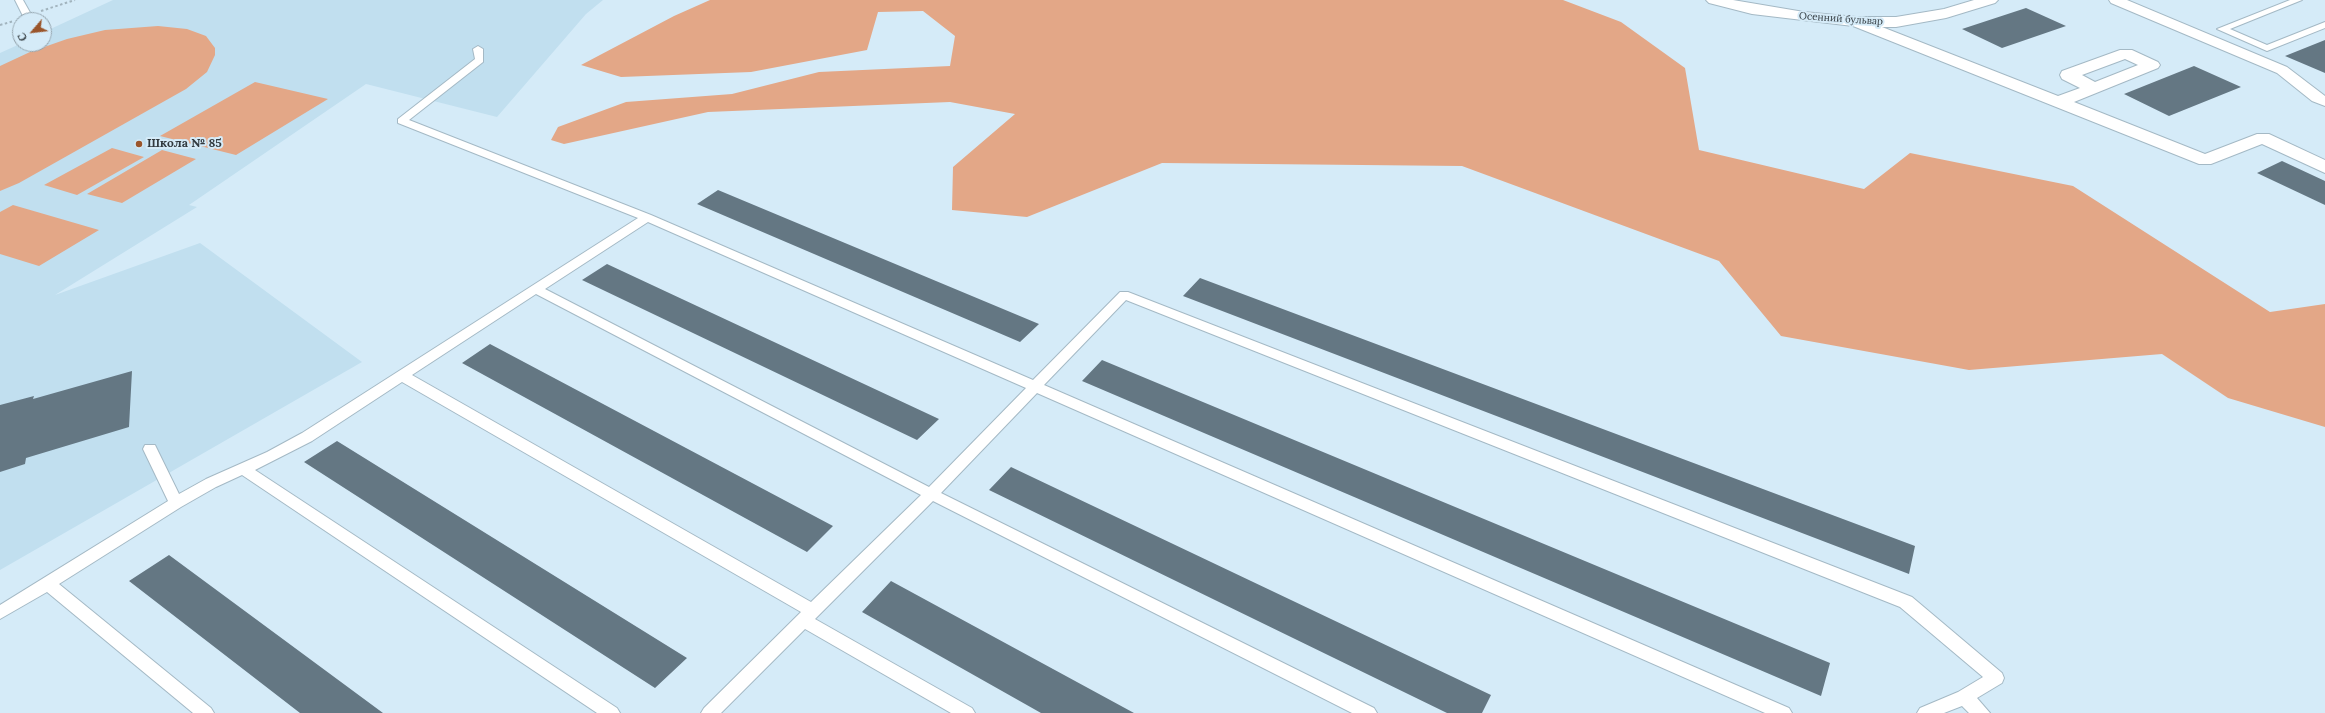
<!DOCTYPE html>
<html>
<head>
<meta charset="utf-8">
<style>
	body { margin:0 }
	#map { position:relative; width:2325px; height:713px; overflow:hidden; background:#d5ebf8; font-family:Lora,serif }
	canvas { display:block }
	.north { position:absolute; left:12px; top:12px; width:40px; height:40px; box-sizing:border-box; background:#d5ebf8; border:1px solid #94a4ae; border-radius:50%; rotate:242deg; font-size:11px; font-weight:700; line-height:16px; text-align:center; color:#323a3f }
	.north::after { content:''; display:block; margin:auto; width:14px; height:18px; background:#9a552b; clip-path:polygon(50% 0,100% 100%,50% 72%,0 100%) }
</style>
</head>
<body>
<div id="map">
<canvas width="2325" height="713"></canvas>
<div class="north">С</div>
</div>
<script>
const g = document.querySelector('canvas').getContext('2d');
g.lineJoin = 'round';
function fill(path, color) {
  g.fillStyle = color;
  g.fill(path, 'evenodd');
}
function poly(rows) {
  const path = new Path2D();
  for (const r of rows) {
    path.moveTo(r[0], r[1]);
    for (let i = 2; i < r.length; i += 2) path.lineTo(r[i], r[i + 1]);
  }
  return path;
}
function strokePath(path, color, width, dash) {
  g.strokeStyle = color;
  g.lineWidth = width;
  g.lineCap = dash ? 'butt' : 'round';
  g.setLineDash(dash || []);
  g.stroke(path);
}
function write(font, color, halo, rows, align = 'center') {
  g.font = font + ' Lora,serif';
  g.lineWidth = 4;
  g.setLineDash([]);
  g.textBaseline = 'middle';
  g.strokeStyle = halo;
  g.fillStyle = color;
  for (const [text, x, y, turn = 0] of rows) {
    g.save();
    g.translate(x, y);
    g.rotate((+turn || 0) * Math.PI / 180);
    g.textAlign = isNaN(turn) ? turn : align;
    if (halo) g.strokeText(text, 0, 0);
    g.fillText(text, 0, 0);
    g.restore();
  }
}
const built = poly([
	[113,0,603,0,586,14,497,117,366,84,189,205,197,207,55,295,200,243,362,362,0,570,0,53,20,44,44,44,44,32]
]);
const green = poly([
	[710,0,1563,0,1621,22,1685,68,1699,150,1864,189,1910,153,2073,186,2270,312,2325,304,2325,427,2228,398,2162,354,1969,370,1781,336,1719,261,1462,166,1162,163,1027,217,952,210,953,167,1015,114,950,102,708,112,564,144,551,140,558,127,626,102,732,94,819,72,950,66,955,36,923,11,878,12,867,50,751,72,621,77,581,65,674,16],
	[158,26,187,29,206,36,215,48,215,55,207,72,186,89,19,183,0,191,0,66,30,52,67,39,105,30],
	[255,82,328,99,236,155,160,136],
	[112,148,144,157,77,195,44,185],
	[162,150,196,159,122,203,87,194],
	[13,205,99,230,39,266,0,254,0,212]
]);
const building = poly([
	[2026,8,2066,26,2002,48,1962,29],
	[2325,40,2325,73,2285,56],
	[2194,66,2241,87,2169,116,2124,94],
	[2282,161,2325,181,2325,205,2257,173],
	[718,190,1039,324,1020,342,697,204],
	[607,264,939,419,917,440,582,280],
	[1200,278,1915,546,1909,574,1183,296],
	[490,344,833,526,807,552,462,363],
	[1102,360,1830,663,1821,696,1082,381],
	[132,371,129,427,26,458,25,464,0,472,0,405,34,396,33,399],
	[337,441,687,658,655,688,304,462],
	[1011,467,1491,695,1482,713,1447,713,989,490],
	[169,555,383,713,300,713,129,581],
	[891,581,1134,713,1041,713,862,612]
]);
const path = poly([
	[41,11,75,0],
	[0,25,14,21]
]);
const service = poly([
	[15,0,23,0,32,16,30,18,24,18,15,0],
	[2290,0,2302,0,2230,29,2267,45,2325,22,2325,28,2267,51,2217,29,2290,0],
	[478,46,483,49,483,62,409,120,651,215,1033,380,1120,292,1128,292,1912,597,2002,673,2004,678,2002,683,1977,698,1990,713,1969,713,1962,706,1944,713,1917,713,1920,708,1958,692,1983,677,1900,607,1126,300,1044,385,1789,708,1792,713,1765,713,1037,393,941,493,1374,708,1377,713,1352,713,933,501,815,619,972,708,975,713,951,713,805,629,721,713,701,713,704,708,801,612,402,382,312,441,255,470,617,708,620,713,597,713,242,475,216,487,181,507,59,584,211,708,214,713,193,713,47,592,0,619,0,605,168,501,143,449,145,445,155,445,179,494,206,479,267,452,302,433,638,218,398,123,398,119,475,59,473,49,478,46],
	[648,222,1026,388,929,487,545,289,648,222],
	[536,294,921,495,811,602,412,375,536,294]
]);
const pedestrian = poly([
	[2109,0,2127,0,2287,67,2325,96,2325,106,2312,101,2277,73,2111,3,2109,0]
]);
const minor = poly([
	[1706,0,1733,0,1804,12,1856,17,1896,17,1944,9,1974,0,1998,0,1995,3,1946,18,1896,27,1882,27,2058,96,2080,88,2062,79,2060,75,2062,71,2120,50,2132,50,2158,62,2160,65,2158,68,2074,102,2205,154,2257,134,2269,134,2325,160,2325,173,2262,144,2211,164,2199,164,1853,26,1752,14,1709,3,1706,0],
	[2125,59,2138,65,2095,82,2082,75,2125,59]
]);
const markers = [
	[139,144,4,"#9a552b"]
];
const farStreetnames = [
	["Осенний бульвар",1841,19,4]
];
const poiNames = [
	["Школа № 85",147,144]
];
fill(built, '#c1dfef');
fill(green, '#e3a787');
fill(building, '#647783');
strokePath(service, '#a4b9c5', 2);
strokePath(pedestrian, '#a4b9c5', 2);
strokePath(minor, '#a4b9c5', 2);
strokePath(path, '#a2b4be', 2, [2.5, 2.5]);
fill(service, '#fff');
fill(pedestrian, '#fff');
fill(minor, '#fff');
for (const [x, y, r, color] of markers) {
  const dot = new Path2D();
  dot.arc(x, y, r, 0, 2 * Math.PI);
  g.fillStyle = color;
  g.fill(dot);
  strokePath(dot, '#d5ebf8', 1.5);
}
write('10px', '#323a3f', '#d5ebf8', farStreetnames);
write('bold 12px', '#323a3f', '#d5ebf8', poiNames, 'left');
</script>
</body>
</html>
